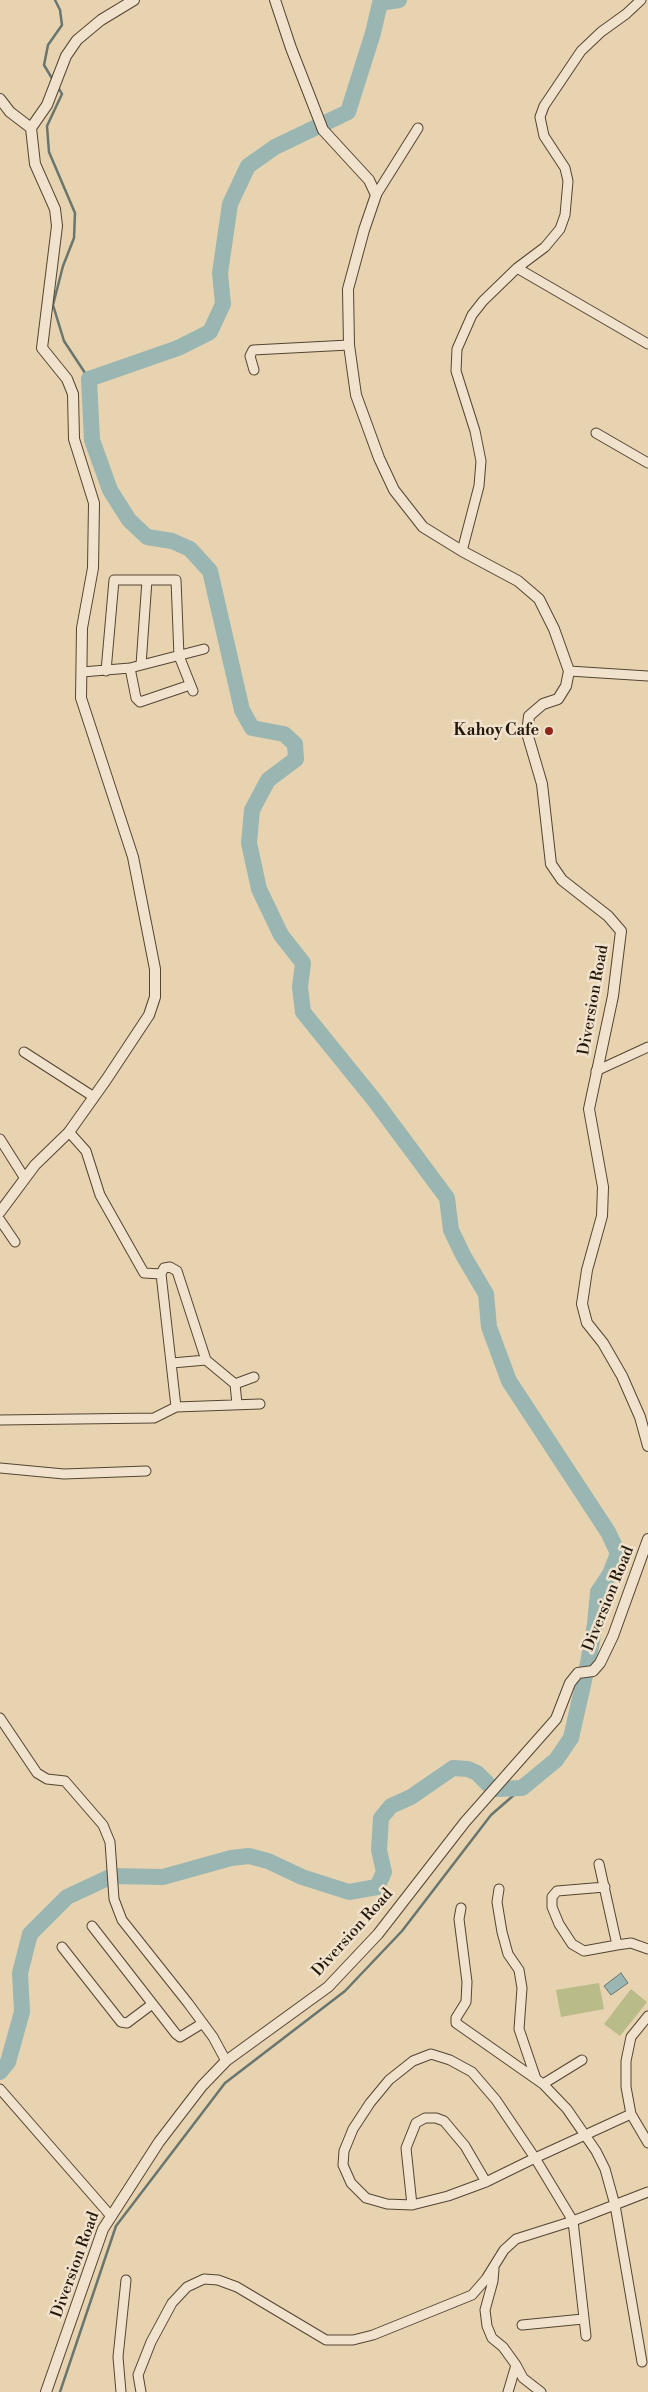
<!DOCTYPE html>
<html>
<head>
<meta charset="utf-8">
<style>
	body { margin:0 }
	canvas { display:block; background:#e8d3b0 }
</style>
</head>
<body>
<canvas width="648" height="2392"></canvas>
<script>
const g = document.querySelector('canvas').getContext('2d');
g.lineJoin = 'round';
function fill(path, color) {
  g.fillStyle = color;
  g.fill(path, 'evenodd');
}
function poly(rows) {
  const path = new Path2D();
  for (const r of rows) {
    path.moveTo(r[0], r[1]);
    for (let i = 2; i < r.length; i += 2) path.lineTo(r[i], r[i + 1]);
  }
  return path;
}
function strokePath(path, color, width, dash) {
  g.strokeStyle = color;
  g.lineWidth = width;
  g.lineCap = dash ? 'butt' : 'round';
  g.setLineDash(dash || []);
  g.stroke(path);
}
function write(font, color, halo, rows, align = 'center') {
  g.font = font + ' "Libre Bodoni",serif';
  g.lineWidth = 5;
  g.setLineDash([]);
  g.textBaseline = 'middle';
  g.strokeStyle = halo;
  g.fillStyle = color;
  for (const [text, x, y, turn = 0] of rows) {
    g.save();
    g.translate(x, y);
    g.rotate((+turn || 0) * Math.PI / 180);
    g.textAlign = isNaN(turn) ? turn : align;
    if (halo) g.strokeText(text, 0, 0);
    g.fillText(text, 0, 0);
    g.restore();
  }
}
const green = poly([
	[599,1983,604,2009,561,2017,556,1990],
	[631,1989,647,2002,620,2036,604,2024]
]);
const water = poly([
	[621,1973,628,1983,611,1995,604,1986,621,1973]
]);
const stream = poly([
	[53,80,44,65,48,45,62,25,60,10,55,0],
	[58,87,62,94,47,126,49,152,75,213,74,238,63,266,53,305,64,341,89,379],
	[60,2392,116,2226,225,2083,345,1991,402,1931,491,1815,522,1788]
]);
const river = poly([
	[399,0,380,3,373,33,348,112,275,147,248,166,230,204,220,273,223,304,210,332,178,348,89,379,92,440,110,490,129,520,147,537,172,541,190,549,210,571,242,710,252,728,284,734,295,744,296,759,268,780,252,810,249,843,259,889,281,935,303,963,300,987,303,1012,375,1101,447,1198,451,1230,463,1255,486,1294,489,1327,509,1381,608,1532,618,1553,610,1574,598,1592,595,1624,588,1663,571,1738,556,1760,522,1788,496,1789],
	[0,2072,8,2062,22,2012,20,1973,30,1934,67,1897,112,1876,163,1877,231,1858,249,1856,268,1861,302,1877,349,1892,377,1887,384,1872,379,1850,381,1818,391,1806,411,1797,453,1768,468,1769,477,1773,490,1786]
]);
const minor = poly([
	[376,195,418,128],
	[517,268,648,344],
	[254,370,250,356,253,350,349,345],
	[596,433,648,463],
	[462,551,479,486,481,461,475,431,456,371,457,349,472,315,483,301,517,268,545,247,560,229,565,215,568,181,565,168,544,136,540,117,544,106,581,51,601,32,626,14,641,0],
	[141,665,147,580],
	[130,668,136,698,140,702,190,685],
	[106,671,114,580,176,580,179,656,193,691],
	[569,671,648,676],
	[82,672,130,668,204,649],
	[24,1052,94,1097],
	[596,1071,648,1047],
	[69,1132,86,1151,100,1195,144,1273,161,1274],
	[0,1139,24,1177],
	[0,1220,15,1242],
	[172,1363,206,1360],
	[235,1384,254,1377],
	[237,1404,235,1384,206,1360,177,1271,170,1267,164,1268,161,1274,176,1407,260,1404],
	[0,1420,154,1418,176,1407],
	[0,1468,64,1474,146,1471],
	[0,1718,37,1773,47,1779,65,1781,103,1825,110,1842,114,1899,122,1920,188,2003,213,2037,226,2061],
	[599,1864,617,1945,631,1943,648,1949],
	[605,1887,557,1891,552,1897,552,1907,559,1924,572,1944,584,1951,617,1945],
	[499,1889,497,1902,502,1932,508,1954,519,1970,522,1988,519,2029,536,2079],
	[461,1908,459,1919,467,1982,466,2002,456,2018,456,2023,543,2084,567,2109,596,2151,605,2169,615,2205,642,2362],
	[92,1926,176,2034,180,2037,203,2023],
	[62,1947,121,2022,127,2023,151,2005],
	[648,2016,631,2037,626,2061,626,2087,631,2114,648,2143],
	[543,2084,582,2060],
	[0,2089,110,2215],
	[412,2205,406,2148,416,2123,425,2118,436,2118,444,2121,465,2146,486,2182],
	[494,2269,493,2281,485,2310,487,2326,492,2338,503,2347,516,2365,523,2378,541,2392],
	[522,2325,583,2319],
	[586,2336,573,2221,535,2158,496,2100,472,2072,450,2060,431,2054,413,2061,389,2080,370,2103,353,2129,344,2151,343,2165,351,2183,366,2198,387,2204,412,2205,448,2196,486,2182,535,2158,631,2114],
	[121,2392,118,2357,126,2280],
	[141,2392,138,2375,151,2342,172,2303,187,2287,204,2279,218,2280,237,2287,326,2340,353,2340,373,2335,472,2295,486,2279,504,2250,516,2239,573,2221,648,2192],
	[508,2392,516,2365]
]);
const tertiary = poly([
	[275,0,291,48,323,130,369,180,376,195,364,230,348,289,349,345,356,395,379,458,394,490,423,527,462,551,518,581,539,599,554,629,569,671,566,686,558,699,543,704,529,716,527,733,542,784,551,864,562,880,608,916,621,931,613,996,589,1109,603,1187,602,1216,587,1270,582,1304,587,1323,603,1343,622,1376,640,1417,648,1446],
	[0,99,10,112,31,128,35,164,55,209,57,226,42,348,67,379,73,394,74,439,94,503,93,568,82,628,81,698,133,857,155,969,155,997,149,1015,106,1080,69,1132,35,1165,0,1212],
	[31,128,47,105,66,56,77,40,101,20,134,0],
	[46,2392,103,2229,159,2142,202,2086,226,2061,328,1987,378,1934,465,1822,556,1719,570,1683,578,1673,593,1671,600,1663,613,1636,648,1539]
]);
const markers = [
	[549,731,5,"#8f2418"]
];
const poiNames = [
	["Kahoy Cafe",539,731]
];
const streetNames = [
	["Diversion Road",594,1000,-80],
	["Diversion Road",609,1599,-68],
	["Diversion Road",353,1933,-48],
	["Diversion Road",76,2265,-70]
];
fill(green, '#b9bb89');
fill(water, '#99b6b3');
strokePath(water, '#69766f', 1);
strokePath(stream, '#69766f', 2.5);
strokePath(river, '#99b6b3', 16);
strokePath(minor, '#544532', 11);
strokePath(tertiary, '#544532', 12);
strokePath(minor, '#f0e2cc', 9);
strokePath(tertiary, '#f0e2cc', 10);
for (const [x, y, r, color] of markers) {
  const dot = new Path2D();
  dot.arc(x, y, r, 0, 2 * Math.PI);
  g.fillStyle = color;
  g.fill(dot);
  strokePath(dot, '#f0e2cc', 2);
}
write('bold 16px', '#221608', '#f0e2cc', poiNames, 'right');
write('16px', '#221608', '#f0e2cc', streetNames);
</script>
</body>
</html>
